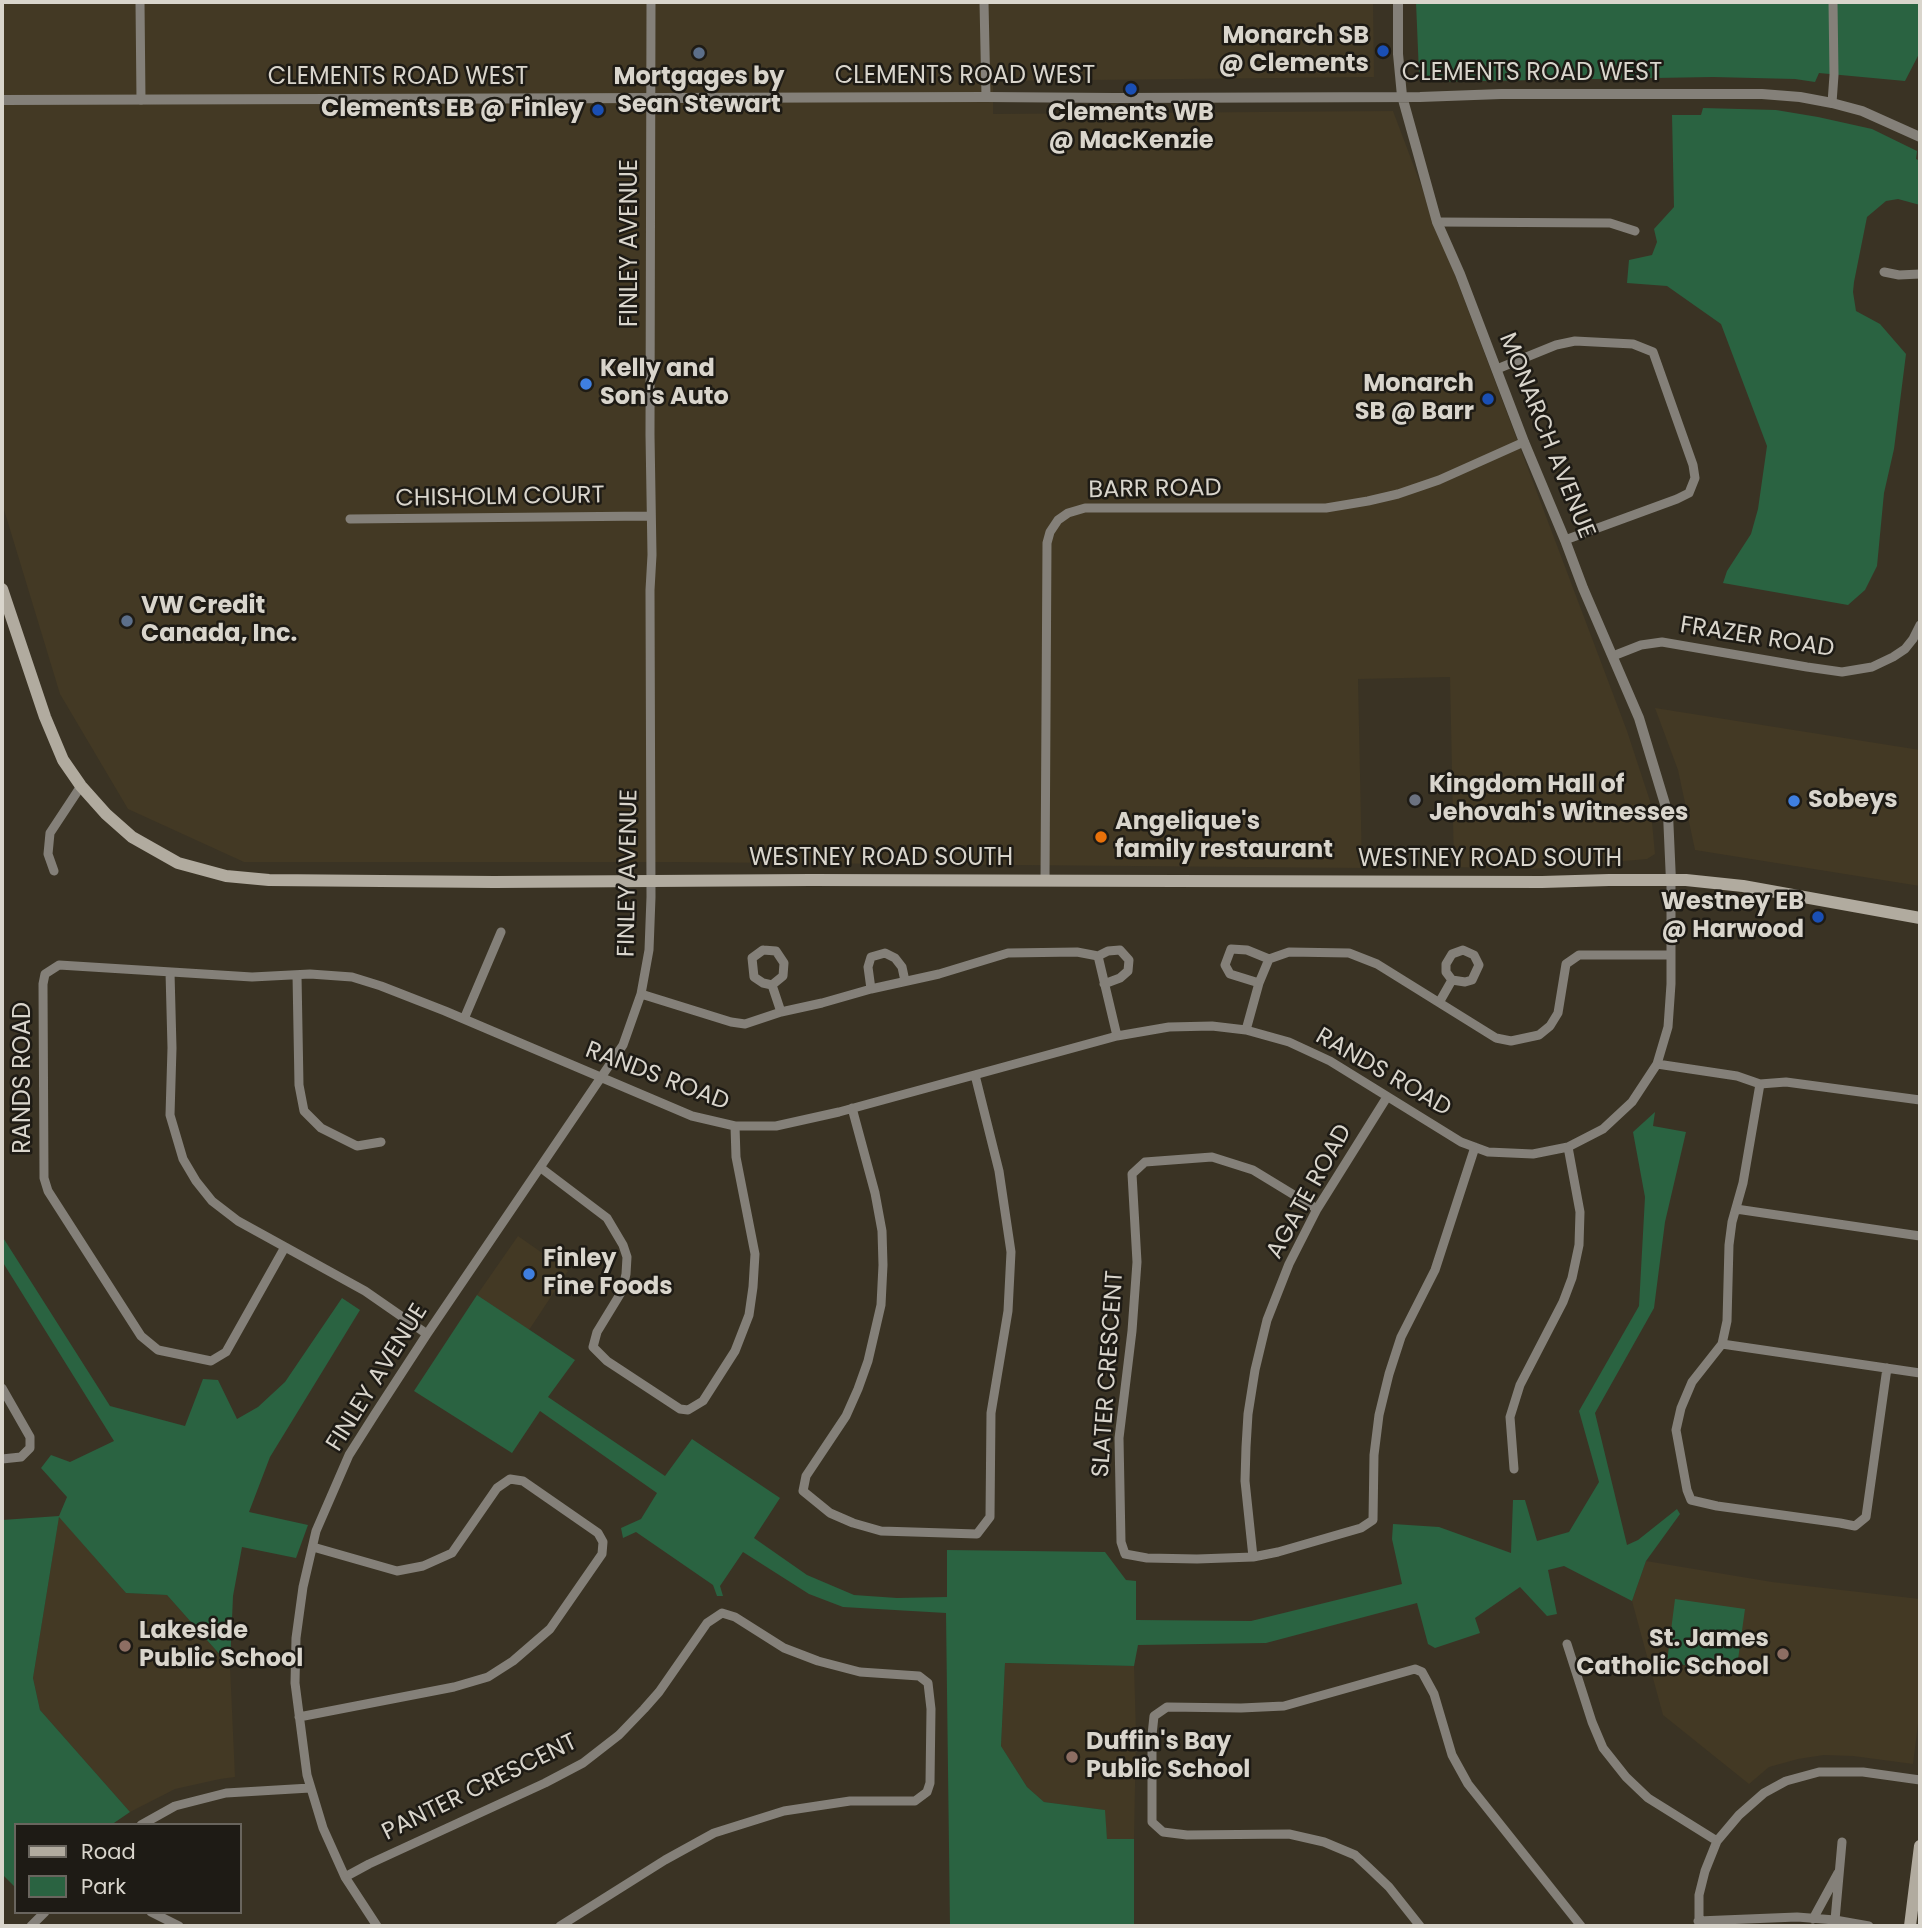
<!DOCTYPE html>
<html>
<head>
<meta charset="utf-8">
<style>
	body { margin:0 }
	#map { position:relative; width:1922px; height:1928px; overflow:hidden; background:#3a3324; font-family:Poppins,sans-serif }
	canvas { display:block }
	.frame { position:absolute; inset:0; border:4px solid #d9d5cc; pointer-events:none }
	.legend { position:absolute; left:14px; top:1823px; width:228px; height:91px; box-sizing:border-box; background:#1e1b15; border:2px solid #69655e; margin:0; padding:9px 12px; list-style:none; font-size:21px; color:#d9d5cc }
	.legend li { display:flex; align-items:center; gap:14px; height:35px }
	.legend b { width:35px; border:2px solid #69655e }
</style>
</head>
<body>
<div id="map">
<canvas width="1922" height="1928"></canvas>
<div class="frame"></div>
<ul class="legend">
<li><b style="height:9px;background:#b1ab9f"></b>Road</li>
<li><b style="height:19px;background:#2a6341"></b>Park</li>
</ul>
</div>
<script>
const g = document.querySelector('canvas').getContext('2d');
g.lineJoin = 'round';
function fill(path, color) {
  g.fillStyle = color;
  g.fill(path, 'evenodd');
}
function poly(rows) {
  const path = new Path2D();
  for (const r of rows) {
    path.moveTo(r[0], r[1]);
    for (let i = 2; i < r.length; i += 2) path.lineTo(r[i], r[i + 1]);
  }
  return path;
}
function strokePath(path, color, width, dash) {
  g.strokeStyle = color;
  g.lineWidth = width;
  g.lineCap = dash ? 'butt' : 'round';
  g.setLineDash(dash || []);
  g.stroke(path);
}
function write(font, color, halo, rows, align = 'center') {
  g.font = font + ' Poppins,sans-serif';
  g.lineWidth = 5;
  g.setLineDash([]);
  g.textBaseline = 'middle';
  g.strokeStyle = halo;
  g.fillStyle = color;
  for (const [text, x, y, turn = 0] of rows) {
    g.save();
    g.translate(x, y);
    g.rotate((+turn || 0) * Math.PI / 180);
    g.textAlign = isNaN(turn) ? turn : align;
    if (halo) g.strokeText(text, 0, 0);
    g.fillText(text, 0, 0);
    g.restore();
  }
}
const built = poly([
	[2,2,1373,2,1374,77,993,81,993,114,1393,111,1627,731,1650,801,1655,854,1647,859,1532,869,1454,867,1450,677,1358,679,1362,868,671,862,244,862,128,809,60,694,2,503],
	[1655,708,1920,750,1920,886,1695,850,1678,770],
	[518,1236,568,1271,529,1330,477,1295],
	[59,1516,126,1593,167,1595,230,1666,235,1777,220,1779,175,1789,130,1812,40,1710,33,1678],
	[1646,1561,1772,1582,1920,1599,1920,1708,1913,1764,1853,1756,1824,1755,1798,1759,1769,1767,1749,1784,1663,1715,1632,1601],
	[1005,1663,1134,1666,1136,1733,1134,1839,1107,1840,1104,1810,1044,1802,1027,1787,1001,1746]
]);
const green = poly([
	[1416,2,1920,2,1920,52,1905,81,1819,73,1815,82,1795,79,1713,77,1421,82,1419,74],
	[1703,108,1776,110,1818,117,1872,129,1917,151,1916,159,1920,161,1920,205,1898,199,1886,201,1867,217,1854,282,1853,292,1856,311,1880,324,1906,354,1894,449,1884,493,1877,566,1865,590,1848,605,1723,583,1727,571,1751,534,1758,509,1767,446,1721,324,1667,286,1627,283,1629,260,1652,255,1657,242,1654,229,1674,207,1672,115,1701,115],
	[1655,1112,1653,1126,1686,1132,1665,1222,1654,1308,1595,1413,1627,1545,1638,1540,1677,1509,1680,1514,1646,1561,1632,1601,1564,1566,1548,1570,1557,1614,1547,1616,1520,1587,1475,1618,1480,1633,1435,1648,1428,1644,1417,1603,1266,1643,1138,1645,1134,1666,1005,1663,1001,1746,1027,1787,1044,1802,1105,1810,1107,1839,1134,1839,1134,1926,950,1926,946,1613,843,1607,809,1594,743,1552,720,1586,723,1596,717,1596,713,1585,636,1532,623,1538,621,1528,641,1519,657,1493,540,1411,512,1453,414,1391,477,1295,575,1360,548,1397,665,1476,692,1439,780,1498,754,1538,807,1575,854,1595,897,1598,947,1597,947,1550,1105,1552,1126,1580,1136,1581,1136,1620,1251,1621,1402,1584,1392,1539,1393,1524,1439,1527,1511,1553,1513,1500,1525,1500,1537,1541,1569,1532,1599,1482,1579,1411,1639,1306,1645,1197,1633,1132],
	[2,1236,110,1406,185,1426,203,1379,218,1380,237,1419,258,1407,285,1382,342,1298,360,1310,270,1457,249,1512,308,1525,296,1558,242,1547,233,1596,230,1666,167,1595,126,1593,59,1517,33,1678,40,1710,130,1812,111,1825,16,1825,16,1888,2,1874,2,1520,59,1516,67,1497,41,1468,51,1455,70,1462,114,1441,2,1261],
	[1675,1599,1745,1609,1736,1674,1667,1662]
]);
const minor = poly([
	[140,2,141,100],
	[984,2,986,97],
	[1832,103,1834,75,1833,2],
	[1437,222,1610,223,1635,231],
	[1884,272,1899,275,1920,274],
	[1497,369,1556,345,1575,341,1633,344,1653,352,1693,465,1695,478,1689,493,1677,499,1565,540],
	[350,519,650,516],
	[1613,656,1641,645,1662,642,1807,667,1842,672,1872,667,1893,657,1905,649,1913,639,1920,625],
	[54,871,48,854,50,833,81,786],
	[1045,881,1047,543,1050,532,1058,520,1068,513,1085,508,1326,508,1368,501,1398,494,1439,480,1524,442],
	[763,950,776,951,784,963,783,976,772,985,763,983,754,977,752,958,763,950],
	[1098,956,1117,1036],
	[170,972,172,1048,170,1115,183,1159,196,1181,212,1201,238,1221,365,1291,427,1334],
	[297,975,299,1085,304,1111,321,1128,357,1146,381,1142],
	[1259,983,1230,974,1225,965,1231,949,1247,950,1269,959,1289,952,1349,953,1377,964,1496,1038,1511,1041,1539,1035,1550,1026,1558,1013,1566,964,1579,955,1671,955],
	[772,985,781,1012],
	[871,989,868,967,871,957,885,953,895,958,902,967,905,981],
	[641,994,731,1022,745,1024,781,1012,822,1003,871,989,939,974,1008,953,1077,952,1098,956,1108,951,1120,950,1129,960,1128,971,1120,978,1104,984],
	[1440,1001,1452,980,1465,982,1472,980,1479,965,1474,955,1463,950,1452,954,1446,964,1446,972,1452,980],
	[464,1019,501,932],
	[1246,1030,1259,983,1269,959],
	[1657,1064,1737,1076,1760,1084,1786,1082,1920,1100],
	[1760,1084,1743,1183,1732,1222,1729,1245,1727,1321,1722,1344,1692,1382,1681,1408,1676,1430,1687,1490,1691,1500,1717,1506,1840,1523,1855,1526,1866,1517,1887,1368],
	[852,1108,875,1193,882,1231,883,1265,881,1305,868,1361,858,1389,846,1416,806,1476,803,1491,830,1513,853,1523,881,1531,977,1534,990,1517,991,1413,1008,1311,1011,1252,999,1171,975,1075],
	[541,1168,607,1218,623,1245,627,1257,626,1274,622,1291,597,1332,593,1347,607,1361,680,1409,688,1410,703,1401,735,1351,749,1315,753,1287,755,1254,736,1157,735,1126],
	[1317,1209,1253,1170,1212,1157,1145,1162,1132,1174,1137,1262,1132,1331,1119,1438,1121,1542,1125,1554,1147,1558,1197,1559,1253,1557,1278,1552,1361,1528,1373,1520,1374,1455,1379,1415,1389,1374,1401,1337,1435,1270,1475,1147],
	[1736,1209,1920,1236],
	[285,1247,226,1352,211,1361,158,1350,141,1336,48,1191,44,1178,43,984,45,974,59,965,252,977,310,974,352,977,381,986,445,1011,692,1116,735,1126,776,1126,839,1112,1117,1036,1169,1027,1212,1026,1246,1030,1289,1042,1330,1061,1461,1142,1488,1152,1533,1154,1568,1147,1603,1129,1632,1102,1657,1064,1668,1027,1671,984,1671,881],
	[1722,1344,1920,1373],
	[2,1388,30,1437,30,1448,21,1457,2,1459],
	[1514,1469,1510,1417,1520,1385,1563,1302,1572,1278,1579,1245,1580,1212,1568,1147],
	[1253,1557,1245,1481,1246,1447,1248,1414,1255,1370,1267,1320,1289,1264,1317,1209,1387,1097],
	[1567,1644,1592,1722,1603,1748,1626,1777,1648,1798,1717,1841],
	[299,1717,454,1687,488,1677,513,1661,550,1629,602,1554,603,1542,598,1533,523,1481,510,1479,497,1488,452,1553,423,1566,397,1571,313,1547],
	[141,1825,175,1806,226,1793,310,1788],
	[345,1877,369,1864,545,1783,583,1763,619,1735,644,1709,659,1692,707,1623,722,1613,735,1617,784,1648,818,1661,860,1672,919,1676,928,1683,931,1709,930,1783,927,1792,915,1801,850,1801,784,1811,714,1833,665,1860,560,1926],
	[151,1912,179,1926],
	[1813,1919,1838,1873],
	[1835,1920,1842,1842],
	[1698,1921,1797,1917,1835,1920,1869,1926],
	[31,1926,45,1912],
	[377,1926,345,1877,323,1828,307,1775,295,1683,296,1638,303,1587,316,1531,349,1455,375,1414,427,1334,623,1045,641,994,649,950,651,897,650,590,652,555,650,435,651,2],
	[1420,1926,1389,1887,1368,1867,1355,1855,1324,1842,1289,1834,1187,1835,1163,1832,1152,1822,1152,1735,1154,1716,1167,1707,1241,1708,1284,1706,1415,1669,1422,1672,1434,1694,1452,1755,1468,1784,1581,1926],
	[1699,1926,1699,1895,1705,1871,1717,1841,1739,1815,1764,1793,1786,1781,1819,1772,1863,1772,1920,1780]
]);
const tertiary = poly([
	[1398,2,1398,54,1402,96,1437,222,1460,274,1524,442,1565,540,1583,588,1639,718,1668,814,1671,881],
	[2,100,986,97,1114,98,1420,97,1501,94,1762,94,1800,97,1832,103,1862,111,1920,137]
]);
const secondary = poly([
	[2,589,45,717,63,760,81,786,106,814,132,837,178,863,226,876,269,880,494,882,811,880,1542,882,1609,880,1686,880,1743,886,1920,918],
	[1910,1926,1920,1846]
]);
const markers = [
	[1383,51,7,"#1a4fb4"],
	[699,53,7,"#5c6f8a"],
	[1131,89,7,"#1a4fb4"],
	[598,110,7,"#1a4fb4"],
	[586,384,7,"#3f7fe0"],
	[1488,399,7,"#1a4fb4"],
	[127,621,7,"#5c6f8a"],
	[1415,800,7,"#6b7280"],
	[1794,801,7,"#3f7fe0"],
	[1101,837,7,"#e8710a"],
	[1818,917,7,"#1a4fb4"],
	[529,1274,7,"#3f7fe0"],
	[125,1646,7,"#8d6e63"],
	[1783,1654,7,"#8d6e63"],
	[1072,1757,7,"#8d6e63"]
];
const poiNames = [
	["Monarch SB",1369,37,"right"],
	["@ Clements",1369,65,"right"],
	["Mortgages by",699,78,"center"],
	["Sean Stewart",699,106,"center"],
	["Clements EB @ Finley",584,110,"right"],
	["Clements WB",1131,114,"center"],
	["@ MacKenzie",1131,142,"center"],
	["Kelly and",600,370],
	["Son's Auto",600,398],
	["Monarch",1474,385,"right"],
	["SB @ Barr",1474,413,"right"],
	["VW Credit",141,607],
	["Canada, Inc.",141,635],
	["Kingdom Hall of",1429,786],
	["Jehovah's Witnesses",1429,814],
	["Sobeys",1808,801],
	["Angelique's",1115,823],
	["family restaurant",1115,851],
	["Westney EB",1804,903,"right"],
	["@ Harwood",1804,931,"right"],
	["Finley",543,1260],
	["Fine Foods",543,1288],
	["Lakeside",139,1632],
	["Public School",139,1660],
	["St. James",1769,1640,"right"],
	["Catholic School",1769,1668,"right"],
	["Duffin's Bay",1086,1743],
	["Public School",1086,1771]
];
const streetNames = [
	["CLEMENTS ROAD WEST",1532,74],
	["CLEMENTS ROAD WEST",965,77],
	["CLEMENTS ROAD WEST",398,78],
	["FINLEY AVENUE",631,243,-90],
	["MONARCH AVENUE",1546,436,68],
	["BARR ROAD",1155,490,-1],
	["CHISHOLM COURT",500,498,-1],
	["FRAZER ROAD",1757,638,9],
	["WESTNEY ROAD SOUTH",881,859],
	["WESTNEY ROAD SOUTH",1490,860],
	["FINLEY AVENUE",629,873,-89],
	["RANDS ROAD",1383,1073,30],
	["RANDS ROAD",657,1077,21],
	["RANDS ROAD",24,1078,-90],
	["AGATE ROAD",1310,1192,-61],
	["SLATER CRESCENT",1109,1374,-86],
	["FINLEY AVENUE",378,1378,-58],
	["PANTER CRESCENT",480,1788,-26]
];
fill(built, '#433924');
fill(green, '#2a6341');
strokePath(minor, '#848079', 9);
strokePath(tertiary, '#848079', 10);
strokePath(secondary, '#b1ab9f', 12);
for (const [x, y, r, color] of markers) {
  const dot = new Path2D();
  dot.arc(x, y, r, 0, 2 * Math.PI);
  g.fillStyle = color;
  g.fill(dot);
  strokePath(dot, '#1e1b15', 2.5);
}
write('bold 24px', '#d9d5cc', '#1e1b15', poiNames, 'left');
write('24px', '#d9d5cc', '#1e1b15', streetNames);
</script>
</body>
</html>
